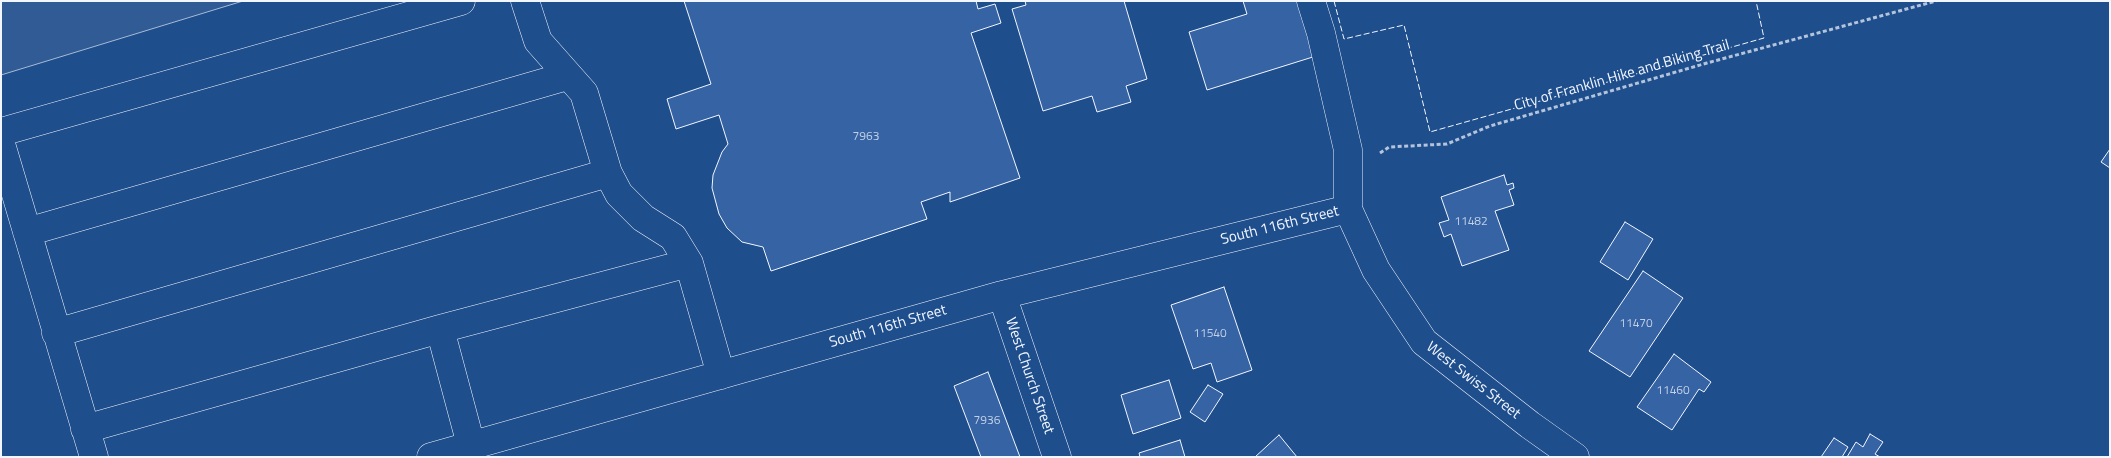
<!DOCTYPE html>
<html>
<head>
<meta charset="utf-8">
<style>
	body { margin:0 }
	#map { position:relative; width:2111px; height:458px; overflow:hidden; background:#1f4e8c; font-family:"Titillium Web",sans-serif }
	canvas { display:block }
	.frame { position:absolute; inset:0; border:2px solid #f2f6ff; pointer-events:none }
</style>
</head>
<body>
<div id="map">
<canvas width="2111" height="458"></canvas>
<div class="frame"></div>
</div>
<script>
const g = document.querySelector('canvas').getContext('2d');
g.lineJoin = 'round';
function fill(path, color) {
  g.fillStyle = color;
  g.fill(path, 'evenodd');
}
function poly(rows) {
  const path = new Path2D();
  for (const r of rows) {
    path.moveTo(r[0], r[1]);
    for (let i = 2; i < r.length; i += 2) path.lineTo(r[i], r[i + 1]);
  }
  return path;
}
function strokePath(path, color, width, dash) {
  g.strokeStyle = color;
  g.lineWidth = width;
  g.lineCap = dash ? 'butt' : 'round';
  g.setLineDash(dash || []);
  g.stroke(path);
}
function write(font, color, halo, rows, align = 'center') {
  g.font = font + ' "Titillium Web",sans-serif';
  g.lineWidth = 4;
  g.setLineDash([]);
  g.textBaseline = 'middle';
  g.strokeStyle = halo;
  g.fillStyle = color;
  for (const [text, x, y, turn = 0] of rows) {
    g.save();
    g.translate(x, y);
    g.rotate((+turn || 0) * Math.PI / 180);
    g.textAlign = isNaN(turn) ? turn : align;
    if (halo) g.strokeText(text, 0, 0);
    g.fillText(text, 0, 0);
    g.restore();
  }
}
const built = poly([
	[1,1,243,1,1,75,1,1]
]);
const building = poly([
	[684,1,976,1,978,9,995,4,1001,23,971,33,1020,178,950,202,950,192,921,202,927,219,771,271,763,247,742,242,727,228,719,214,712,188,713,175,722,152,728,144,719,115,676,129,667,99,711,84,684,1],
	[1025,1,1124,1,1147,79,1126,86,1131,102,1097,112,1092,96,1043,111,1012,9,1026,5,1025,1],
	[1243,1,1298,1,1316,56,1207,90,1189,32,1247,14,1243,1],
	[2110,149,2110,168,2101,162,2110,149],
	[1504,175,1507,185,1513,183,1514,188,1509,190,1514,205,1495,211,1509,250,1462,266,1451,234,1444,237,1439,223,1449,220,1441,197,1504,175],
	[1625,222,1653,239,1628,280,1600,262,1625,222],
	[1643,271,1683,298,1630,377,1589,351,1643,271],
	[1224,287,1252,370,1217,382,1211,363,1193,369,1171,305,1224,287],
	[1674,354,1711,382,1704,392,1699,389,1672,430,1637,407,1674,354],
	[988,372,1020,457,981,457,954,386,988,372],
	[1169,380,1181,418,1133,434,1121,395,1169,380],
	[1208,385,1223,394,1205,422,1190,412,1208,385],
	[1870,434,1883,442,1875,454,1880,457,1847,457,1856,442,1863,447,1870,434],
	[1279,435,1297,457,1255,457,1279,435],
	[1834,438,1848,447,1842,457,1821,457,1834,438],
	[1180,440,1185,457,1140,457,1139,453,1180,440]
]);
const path = poly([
	[1380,153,1389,147,1447,144,1490,126,1707,63,1936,1]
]);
const minor = poly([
	[525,1,538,41,584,93,608,173,619,194,643,218,673,237,689,263,721,375],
	[1311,1,1321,33,1348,150,1348,209,1376,270,1424,342,1530,425,1575,457],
	[1,132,461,1],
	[1,144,94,457],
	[27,232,567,76],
	[1002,295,1057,457],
	[440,329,471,445],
	[56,333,608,173],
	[85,429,440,329,689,263],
	[431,457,1002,295,1348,209]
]);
const fence = poly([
	[1334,1,1344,39,1404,25,1430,132,1764,38,1756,1]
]);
const numberNames = [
	["7963",866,137],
	["11482",1471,222],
	["11470",1636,324],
	["11540",1210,334],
	["11460",1673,391],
	["7936",987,421]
];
const streetNames = [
	["City of Franklin Hike and Biking Trail",1622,76,-16],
	["South 116th Street",1280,226,-14],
	["South 116th Street",888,327,-16],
	["West Church Street",1029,376,71],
	["West Swiss Street",1473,381,38]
];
fill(built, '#305b95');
strokePath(built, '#a8bbd7', 1);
fill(building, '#3563a3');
strokePath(building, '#f2f6ff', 1);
strokePath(minor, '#f2f6ff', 29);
strokePath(path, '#b3c4dc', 3, [4, 2.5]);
strokePath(minor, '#1f4e8c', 28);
strokePath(fence, '#f2f6ff', 1, [6, 2.5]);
write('12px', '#c3d1e8', null, numberNames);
write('15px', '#f2f6ff', '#1f4e8c', streetNames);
</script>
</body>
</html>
